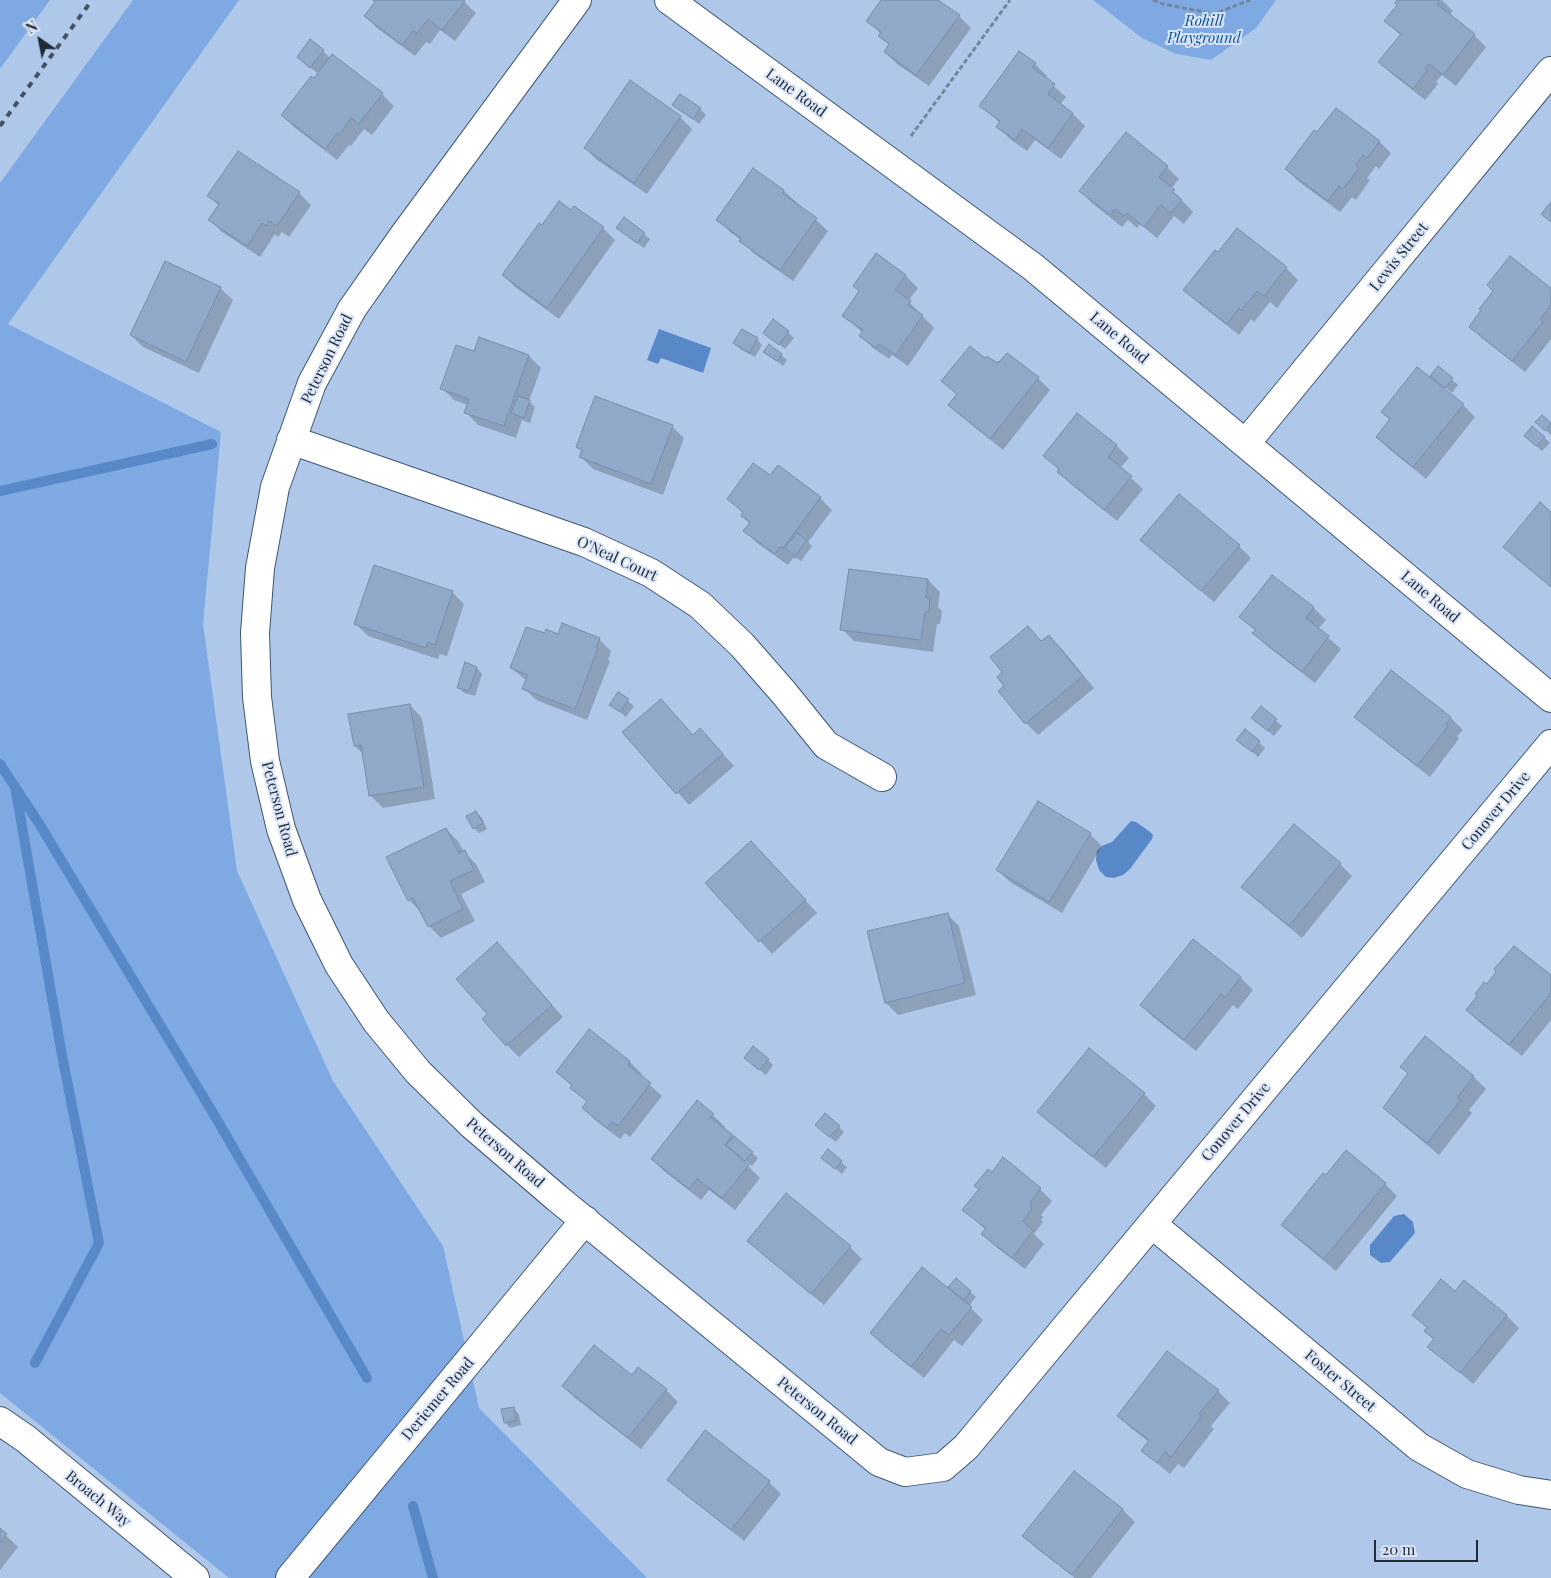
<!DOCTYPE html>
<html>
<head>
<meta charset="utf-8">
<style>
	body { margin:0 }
	#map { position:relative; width:1551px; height:1578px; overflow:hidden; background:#afc8e9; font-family:"Playfair Display",serif }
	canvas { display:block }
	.north { position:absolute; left:15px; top:15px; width:50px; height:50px; -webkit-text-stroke:4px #dbe7f8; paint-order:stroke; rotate:327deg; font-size:14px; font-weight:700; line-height:20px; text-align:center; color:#212a37 }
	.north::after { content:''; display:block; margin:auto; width:18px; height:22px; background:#212a37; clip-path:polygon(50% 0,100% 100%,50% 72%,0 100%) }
	.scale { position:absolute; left:1374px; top:1540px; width:104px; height:22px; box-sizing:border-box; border:2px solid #212a37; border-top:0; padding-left:6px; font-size:15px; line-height:18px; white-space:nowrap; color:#212a37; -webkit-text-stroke:4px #dbe7f8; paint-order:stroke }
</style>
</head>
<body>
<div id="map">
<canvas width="1551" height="1578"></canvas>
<div class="north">N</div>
<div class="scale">20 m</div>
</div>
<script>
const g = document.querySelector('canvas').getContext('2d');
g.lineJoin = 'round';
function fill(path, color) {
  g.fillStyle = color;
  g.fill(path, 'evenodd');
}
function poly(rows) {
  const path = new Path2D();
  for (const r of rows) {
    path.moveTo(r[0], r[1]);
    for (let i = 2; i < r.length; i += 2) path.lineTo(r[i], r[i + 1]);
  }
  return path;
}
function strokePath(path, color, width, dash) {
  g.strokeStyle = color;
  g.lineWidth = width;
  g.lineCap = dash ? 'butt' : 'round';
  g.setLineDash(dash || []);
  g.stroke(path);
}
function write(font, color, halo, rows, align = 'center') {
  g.font = font + ' "Playfair Display",serif';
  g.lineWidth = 4;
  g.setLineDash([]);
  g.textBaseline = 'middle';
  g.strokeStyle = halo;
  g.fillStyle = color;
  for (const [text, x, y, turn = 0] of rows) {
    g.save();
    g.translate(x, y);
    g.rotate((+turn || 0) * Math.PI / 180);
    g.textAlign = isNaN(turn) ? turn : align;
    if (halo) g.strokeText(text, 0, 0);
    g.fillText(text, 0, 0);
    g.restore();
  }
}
const green = poly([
	[0,0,50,0,0,69],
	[133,0,239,0,8,324,221,432,203,624,237,871,333,1081,443,1246,479,1408,647,1578,229,1578,0,1393,0,183],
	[1093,0,1276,0,1256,28,1211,60,1176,54,1142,38]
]);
const water = poly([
	[659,329,711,348,703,373,661,358,658,364,647,360],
	[1131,821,1136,822,1149,831,1153,835,1152,839,1130,869,1123,875,1114,878,1106,877,1099,870,1096,860,1097,851,1102,846,1112,842],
	[1404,1214,1413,1222,1415,1233,1390,1262,1381,1263,1370,1255,1370,1245,1394,1216]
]);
const shadow = poly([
	[374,0,462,0,476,13,455,41,440,30,430,44,426,42,415,56,377,28,365,16,376,2],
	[883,0,936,0,959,16,971,28,929,86,897,64,885,52,890,45,880,35,881,34,868,21],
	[1399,0,1442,0,1453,11,1449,15,1474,35,1486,47,1456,86,1442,75,1436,82,1438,84,1425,100,1392,74,1380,62,1401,36,1386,21,1399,5],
	[323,51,330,58,333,55,382,94,394,106,372,135,364,129,351,146,349,145,337,160,294,127,282,115,319,74,304,63],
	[1035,64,1047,76,1045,78,1066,97,1060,105,1073,114,1085,126,1061,159,1035,140,1027,151,1010,139,998,127,1000,123,981,106],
	[674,105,700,109,706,115,699,124],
	[680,117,692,129,647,194,597,160,585,148],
	[1318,134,1379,141,1391,153,1379,169,1376,166,1367,178,1370,180,1356,200,1352,197,1340,212,1298,181,1286,169],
	[1167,167,1179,179,1171,189,1193,212,1184,224,1174,216,1157,238,1140,224,1137,228,1128,220,1122,227,1092,203,1080,191],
	[753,170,784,191,828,231,793,281,753,253,741,240,730,232,718,220],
	[299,193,311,205,289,237,282,232,278,237,275,234,260,257,222,232,210,220,219,206,209,196],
	[571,212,603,228,615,240,559,319,515,287,503,275,542,226],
	[618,228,644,234,650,239,644,248],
	[876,255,906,276,918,288,908,301,934,328,908,366,892,355,889,359,873,348,861,336,863,333,844,316,860,292],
	[165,263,220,288,233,300,199,373,143,347,131,335],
	[1286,268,1298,280,1277,308,1270,302,1254,322,1251,319,1239,335,1197,302,1185,290],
	[1551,290,1551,339,1525,372,1482,338,1470,326],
	[788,332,794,338,785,349,771,338],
	[479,339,529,356,541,368,529,401,535,407,530,423,522,420,516,438,478,425,466,412,468,405,454,400,442,388,475,353],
	[757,339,762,345,755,357,740,349,735,343],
	[765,352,781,355,787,360,783,366],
	[986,360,1038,378,1050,390,1003,450,962,417,950,405,958,395,943,381],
	[1438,368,1458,385,1452,393,1438,381],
	[1417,369,1463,405,1475,417,1426,479,1389,449,1377,437,1390,420,1382,412],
	[1077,414,1117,446,1129,458,1120,468,1143,489,1117,521,1071,484,1059,472,1060,470,1044,455],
	[1542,417,1551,425,1551,435,1543,428],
	[672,426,684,438,663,495,593,469,581,457,583,452,577,447],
	[1544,437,1550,443,1542,451,1531,442],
	[770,477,820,498,832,510,808,542,812,546,801,561,797,558,796,559,793,558,788,565,757,543,745,531,750,524,742,516,744,514,728,499],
	[1551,513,1551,587,1504,547],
	[1142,540,1239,546,1251,558,1214,602,1154,552],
	[1273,577,1314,608,1326,620,1318,629,1341,649,1315,683,1266,645,1254,633,1256,631,1241,617],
	[928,580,940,592,938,607,942,611,940,624,937,624,933,652,854,641,842,629],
	[452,592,464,604,447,656,440,654,438,659,368,636,356,624],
	[1028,627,1042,642,1049,636,1061,648,1094,688,1038,735,1026,723,1006,686,1004,672],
	[545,635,599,639,611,651,608,660,610,661,587,720,536,700,524,688,527,681,511,668],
	[477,668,482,674,475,696,464,693,458,687],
	[1391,672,1451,718,1463,730,1457,736,1459,739,1430,777,1368,728,1356,716],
	[619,694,634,706,626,717,611,704],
	[410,705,422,718,435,799,383,808,371,796,364,755,355,746],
	[1261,708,1282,726,1274,736,1253,718],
	[700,729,734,766,689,805,624,732,693,736],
	[1245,731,1265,748,1258,757,1244,745],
	[1038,803,1090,834,1102,846,1062,913,1010,882,998,870],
	[476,812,482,818,487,829,479,833,474,828],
	[1294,826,1340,864,1352,876,1302,938,1255,899,1243,887],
	[446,829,458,841,464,852,476,864,485,882,461,894,475,921,441,938,429,926,421,912,409,900],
	[763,854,817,913,772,954,707,884],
	[947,914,959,926,976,995,898,1015,886,1003],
	[1193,941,1241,978,1253,990,1238,1009,1233,1005,1196,1051,1153,1017,1141,1005],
	[497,944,563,1017,519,1057,507,1045,488,1014],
	[1551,977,1551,1020,1522,1056,1479,1022,1467,1010,1487,986],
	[1425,1038,1474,1077,1486,1089,1469,1110,1472,1113,1439,1155,1397,1120,1385,1108,1409,1074],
	[1089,1050,1144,1094,1156,1106,1106,1168,1051,1124,1039,1112],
	[768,1060,773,1065,766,1075,751,1063],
	[630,1062,642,1074,640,1076,662,1096,630,1137,625,1133,620,1139,595,1120,583,1108,587,1102,558,1072],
	[713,1115,725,1127,723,1129,758,1158,752,1166,745,1160,744,1162,760,1178,735,1210,709,1190,701,1200,664,1171,652,1159],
	[839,1127,844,1132,836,1142,822,1131],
	[1004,1159,1040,1189,1052,1201,1041,1215,1043,1217,1041,1220,1043,1222,1034,1234,1044,1244,1025,1269,995,1246,983,1234,986,1230,964,1210],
	[841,1162,847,1167,842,1174,828,1163],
	[1385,1184,1397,1196,1336,1271,1295,1237,1283,1225],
	[749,1241,850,1247,862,1259,824,1305,761,1253],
	[956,1280,976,1297,969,1306,983,1320,962,1346,954,1340,924,1378,883,1345,871,1333,957,1297,958,1295,950,1287],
	[1464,1282,1507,1316,1519,1328,1473,1384,1429,1346,1434,1340,1425,1331,1428,1329,1413,1315,1455,1293],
	[632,1376,666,1390,678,1402,641,1449,575,1398,563,1386],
	[1218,1391,1230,1403,1211,1426,1214,1429,1184,1468,1178,1464,1170,1474,1143,1451,1149,1442,1131,1428,1119,1416],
	[513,1408,519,1414,521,1425,510,1428,505,1422],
	[706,1432,769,1482,781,1494,744,1541,681,1491,669,1479],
	[1074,1473,1123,1510,1135,1522,1091,1578,1075,1578,1036,1548,1024,1536],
	[0,1530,18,1547,0,1570]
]);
const stream = poly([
	[0,491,212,444],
	[0,764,40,825,216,1118,367,1378],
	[16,792,62,1055,99,1243,35,1363],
	[413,1506,433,1578]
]);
const building = poly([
	[373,0,464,0,465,1,442,30,428,19,417,33,413,31,402,45,364,16,375,2,373,0],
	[881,0,938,0,960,15,916,75,884,52,889,44,878,36,881,32,866,21,881,0],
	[1397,0,1440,0,1437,4,1475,34,1443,75,1429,64,1425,69,1427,71,1413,89,1378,62,1401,34,1384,21,1397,5,1395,3,1397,0],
	[310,39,324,50,310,68,297,57,310,39],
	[1019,51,1036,63,1032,67,1055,84,1048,94,1073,113,1048,148,1022,129,1015,140,996,127,1000,121,979,106,1019,51],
	[332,54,383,93,359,124,351,118,339,135,337,133,325,149,281,115,311,76,314,78,332,54],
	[630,80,681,116,634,183,584,148,630,80],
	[680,94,701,108,693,119,672,105,680,94],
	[1336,108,1380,141,1367,158,1363,155,1356,165,1359,168,1343,189,1339,186,1328,201,1285,169,1314,130,1317,132,1336,108],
	[1126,132,1168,166,1159,177,1175,190,1173,192,1182,200,1171,213,1161,205,1144,227,1127,213,1124,216,1115,209,1110,215,1079,191,1126,132],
	[238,151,300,192,277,226,269,221,266,226,262,223,247,246,208,220,219,204,207,196,238,151],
	[753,168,784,190,782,193,817,218,780,270,739,241,741,238,716,220,753,168],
	[559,201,571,210,574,206,604,227,547,308,502,275,539,223,542,225,559,201],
	[1551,202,1551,222,1541,214,1551,202],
	[624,217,645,233,637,243,616,228,624,217],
	[1237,228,1287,267,1264,296,1257,291,1241,311,1239,308,1227,324,1183,290,1215,250,1218,252,1237,228],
	[876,253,906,275,895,290,911,301,908,305,923,315,896,355,879,344,876,348,859,336,863,330,842,316,859,291,853,286,876,253],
	[1510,256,1551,288,1551,305,1540,319,1543,322,1512,361,1469,327,1481,310,1479,309,1493,291,1487,285,1510,256],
	[165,261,221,287,186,362,130,335,165,261],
	[773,319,789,331,779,345,763,333,773,319],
	[742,329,758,338,749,353,733,343,742,329],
	[479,337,529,355,504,426,464,413,469,399,440,389,456,345,474,351,479,337],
	[769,344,782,354,777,361,763,352,769,344],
	[970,346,985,358,987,356,997,363,998,361,999,362,1007,353,1039,377,990,439,948,405,957,394,941,381,970,346],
	[1438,366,1453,378,1445,388,1430,376,1438,366],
	[1417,367,1464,404,1413,467,1376,437,1390,419,1381,412,1417,367],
	[518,396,530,400,524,418,511,413,518,396],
	[595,396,673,425,651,484,579,457,582,450,576,447,595,396],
	[1077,413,1117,445,1108,457,1132,476,1104,510,1057,472,1059,469,1043,456,1077,413],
	[1542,415,1551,423,1545,431,1535,422,1542,415],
	[1532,426,1545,437,1536,446,1524,436,1532,426],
	[753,463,770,475,778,465,821,497,783,548,780,547,775,554,743,531,750,522,741,516,743,512,727,499,753,463],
	[1179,494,1240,545,1201,591,1140,540,1179,494],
	[1540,502,1551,512,1551,587,1503,547,1540,502],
	[797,533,807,540,795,556,785,548,797,533],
	[374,565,453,591,435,645,428,642,426,648,354,624,374,565],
	[849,569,928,579,926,598,930,598,929,612,925,612,921,640,840,630,849,569],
	[1272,575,1314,607,1306,618,1329,636,1302,672,1252,633,1256,630,1239,617,1272,575],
	[562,623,600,638,596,647,598,648,575,709,522,689,528,675,510,668,526,627,545,633,546,629,558,634,562,623],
	[1028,626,1041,641,1049,635,1083,676,1025,724,998,691,1004,686,997,677,1002,672,990,657,1028,626],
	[465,662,477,667,469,691,457,688,465,662],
	[1391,670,1451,717,1446,724,1448,726,1417,766,1354,717,1391,670],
	[618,692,629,699,620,712,609,705,618,692],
	[661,699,693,735,700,728,723,754,676,794,622,732,661,699],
	[410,704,424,787,369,796,361,745,354,746,348,714,410,704],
	[1261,706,1277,719,1268,731,1251,718,1261,706],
	[1245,729,1260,741,1252,752,1236,740,1245,729],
	[1038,801,1091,833,1049,902,996,870,1038,801],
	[476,811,483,823,473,829,466,816,476,811],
	[1294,824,1341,863,1289,926,1241,887,1294,824],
	[446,828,459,853,465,850,474,870,450,881,463,909,428,927,413,898,408,901,386,857,446,828],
	[751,841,806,900,759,942,705,883,751,841],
	[948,913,965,983,885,1003,867,931,948,913],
	[1193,939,1241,977,1225,998,1221,994,1184,1040,1140,1005,1193,939],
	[497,942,552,1005,506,1046,482,1019,487,1014,456,979,497,942],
	[1514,946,1551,975,1551,993,1509,1045,1466,1010,1477,996,1475,994,1484,982,1487,984,1496,972,1494,969,1514,946],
	[589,1029,630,1061,628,1065,651,1083,618,1126,612,1122,607,1128,582,1108,587,1101,570,1088,572,1085,556,1072,589,1029],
	[1425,1036,1474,1076,1457,1098,1461,1100,1427,1143,1383,1108,1408,1073,1400,1067,1425,1036],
	[753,1046,769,1059,759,1070,744,1058,753,1046],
	[1089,1048,1145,1093,1093,1157,1037,1112,1089,1048],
	[697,1100,714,1114,710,1117,733,1135,725,1145,749,1165,722,1198,697,1179,689,1189,651,1159,697,1100],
	[825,1113,840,1126,829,1137,815,1125,825,1113],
	[734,1136,753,1152,745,1161,726,1145,734,1136],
	[828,1149,842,1161,835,1169,821,1158,828,1149],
	[1346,1150,1386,1183,1324,1259,1281,1225,1323,1173,1326,1175,1346,1150],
	[1003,1157,1041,1188,1030,1202,1032,1204,1030,1207,1032,1209,1023,1221,1033,1231,1012,1258,981,1234,986,1228,962,1210,979,1189,974,1186,988,1169,992,1172,1003,1157],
	[786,1193,851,1246,811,1294,747,1241,786,1193],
	[922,1267,972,1307,949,1335,941,1329,911,1367,870,1333,922,1267],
	[956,1278,971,1291,964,1300,948,1287,956,1278],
	[1441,1279,1455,1291,1464,1280,1507,1315,1460,1373,1427,1347,1434,1339,1424,1331,1427,1327,1412,1315,1441,1279],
	[594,1345,632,1375,638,1367,667,1389,628,1438,562,1386,594,1345],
	[1167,1351,1219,1390,1199,1414,1202,1416,1171,1457,1165,1452,1157,1463,1141,1451,1149,1440,1117,1416,1167,1351],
	[514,1407,516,1420,504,1423,501,1409,514,1407],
	[705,1430,770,1481,731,1530,667,1480,705,1430],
	[1074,1471,1123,1509,1072,1575,1022,1536,1074,1471],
	[0,1528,7,1534,0,1543,0,1528]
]);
const path = poly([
	[1153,0,1163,4,1214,14,1250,0],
	[911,136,1010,0]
]);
const minor = poly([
	[577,0,404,235,352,309,312,383,275,487,260,568,255,633,257,697,265,761,281,829,307,900,339,965,376,1021,418,1072,472,1125,557,1198,879,1462,905,1472,943,1467,966,1447,1551,744],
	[669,0,1033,267,1551,698],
	[291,440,584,542,651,573,700,605,742,645,784,693,826,745,882,777],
	[1246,443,1551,71],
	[1152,1224,1419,1447,1467,1474,1519,1490,1551,1495],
	[0,1421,26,1439,195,1578],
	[290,1578,585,1220]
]);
const rail = poly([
	[0,126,92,0]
]);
const parkNames = [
	["Rohill",1204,21],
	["Playground",1204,38]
];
const streetNames = [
	["Lane Road",796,93,36],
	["Lewis Street",1399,257,-51],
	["Lane Road",1119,338,40],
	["Peterson Road",327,359,-64],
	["O'Neal Court",617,559,25],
	["Lane Road",1430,597,40],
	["Peterson Road",279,809,75],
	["Conover Drive",1496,811,-50],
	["Conover Drive",1236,1122,-50],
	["Peterson Road",505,1153,41],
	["Foster Street",1340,1381,40],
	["Deriemer Road",438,1399,-50],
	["Peterson Road",817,1411,39],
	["Broach Way",98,1499,39]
];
fill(green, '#7ea9e3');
fill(water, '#5888c8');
fill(shadow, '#0003');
strokePath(stream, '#5888c8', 10);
fill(building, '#91a9c9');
strokePath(building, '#768dac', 1);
strokePath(minor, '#405672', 30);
strokePath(path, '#73869e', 3, [5, 2.5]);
strokePath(minor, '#fff', 28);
strokePath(rail, '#455264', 4, [6, 6]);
write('italic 15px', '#0a4f9c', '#dbe7f8', parkNames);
write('15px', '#212a37', '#dbe7f8', streetNames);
</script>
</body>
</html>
